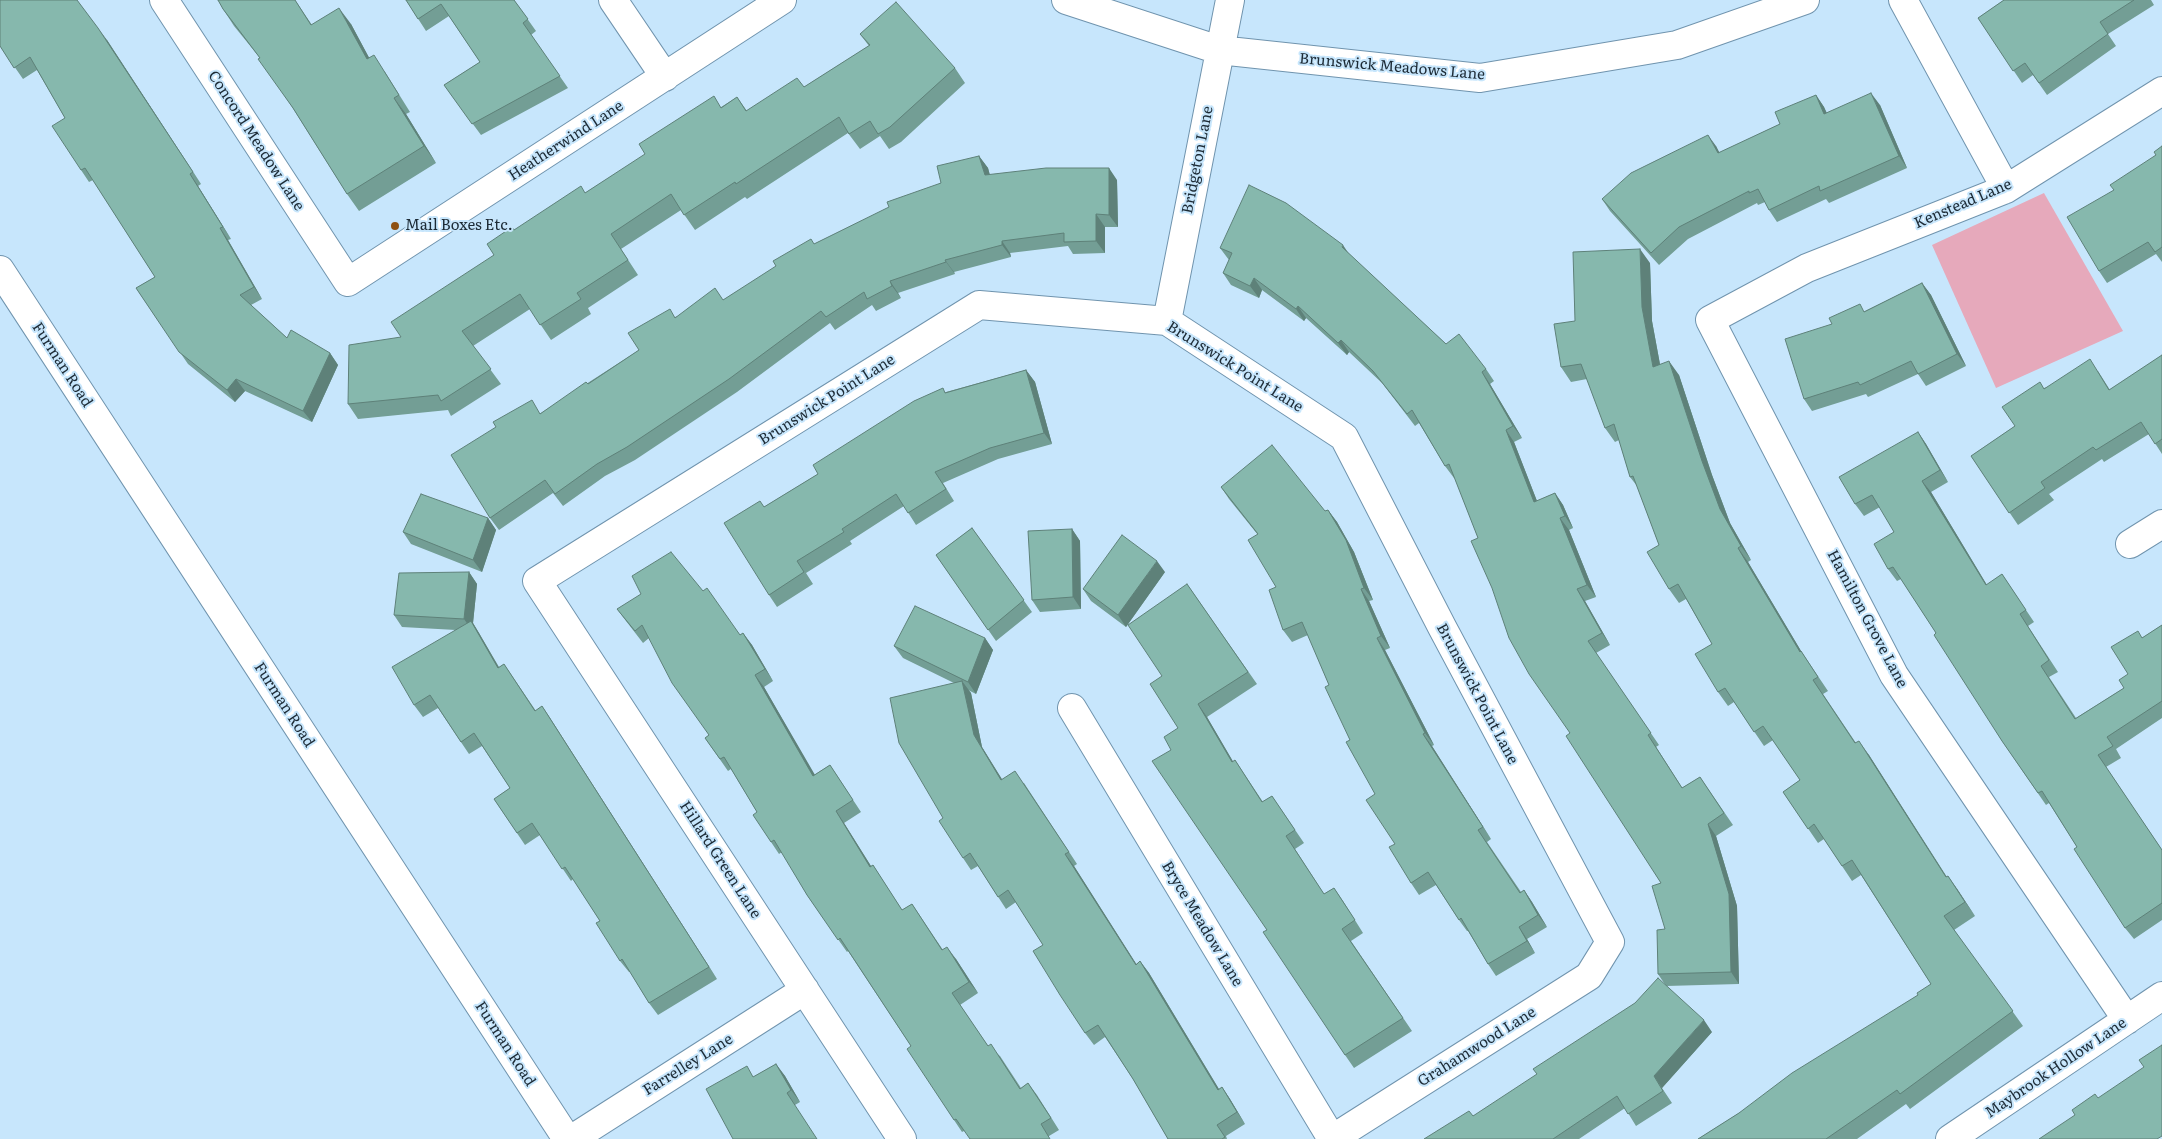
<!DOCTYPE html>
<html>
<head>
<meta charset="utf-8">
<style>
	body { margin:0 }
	canvas { display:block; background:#c7e6fc }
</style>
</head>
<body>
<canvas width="2162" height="1139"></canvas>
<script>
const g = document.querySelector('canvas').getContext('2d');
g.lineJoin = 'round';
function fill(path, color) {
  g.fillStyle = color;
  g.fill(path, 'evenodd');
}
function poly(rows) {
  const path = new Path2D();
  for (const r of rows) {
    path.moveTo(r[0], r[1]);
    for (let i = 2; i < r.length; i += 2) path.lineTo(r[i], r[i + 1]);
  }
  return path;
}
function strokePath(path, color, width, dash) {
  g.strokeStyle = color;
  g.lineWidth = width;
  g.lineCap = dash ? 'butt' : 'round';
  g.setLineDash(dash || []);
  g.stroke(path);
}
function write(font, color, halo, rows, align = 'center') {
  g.font = font + ' Literata,serif';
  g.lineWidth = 4;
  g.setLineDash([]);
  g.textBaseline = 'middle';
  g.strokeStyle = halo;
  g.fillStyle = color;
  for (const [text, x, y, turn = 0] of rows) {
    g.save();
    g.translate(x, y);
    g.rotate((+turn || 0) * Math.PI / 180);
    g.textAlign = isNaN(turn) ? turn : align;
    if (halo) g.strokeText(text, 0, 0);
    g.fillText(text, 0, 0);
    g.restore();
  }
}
const green = poly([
	[2044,193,2123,331,1996,388,1932,245]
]);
const minor = poly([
	[164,0,348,282,782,0],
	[613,0,665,77],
	[1066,0,1219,50,1480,78,1677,45,1805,0],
	[1903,0,2006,189],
	[0,270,567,1139],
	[1167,321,1230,0],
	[2130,544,2162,524],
	[1072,708,1332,1139],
	[2127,1020,1894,675,1710,320,1807,268,2006,189,2162,91],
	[572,1139,805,990],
	[902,1139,537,581,979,305,1167,321,1344,437,1442,627,1610,942,1589,976,1332,1139],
	[1950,1139,2162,996]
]);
const wall = poly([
	[218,0,295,0,312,25,351,24,369,58,385,72,410,112,406,114,436,163,359,211,347,194,294,110,260,58,234,26,223,9],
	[406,0,514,0,536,31,531,35,568,88,481,135,444,85,480,62,449,16,426,31],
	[2004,0,2151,0,2154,5,2108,34,2116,46,2047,95,2033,75,2022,83,1978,18],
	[860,34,955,68,965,83,901,142,889,149,880,136,860,149,848,133,747,199,745,197,695,230,681,210,621,249,638,275,588,308,591,314,551,340,530,309,473,346,501,384,451,416,448,410,358,419,348,404,401,337,494,255,514,230,585,193,737,97,747,111,804,87,869,46],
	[107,40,201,184,198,186,231,239,228,240,262,299,251,305,287,338,330,353,338,365,312,422,245,391,235,402,188,364,136,288,155,277,93,180,89,182,81,170,65,118,37,70,23,79,0,46],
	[1816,95,1824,107,1827,113,1880,105,1907,168,1829,203,1826,199,1777,222,1769,210,1765,202,1758,205,1757,203,1688,239,1659,265,1610,211,1602,199,1716,146,1719,153,1780,124],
	[2162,146,2162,262,2156,254,2107,283,2099,271,2114,190,2156,155],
	[979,156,988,168,990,175,1117,180,1118,227,1105,227,1105,253,1073,254,1068,246,1010,253,1011,257,954,272,955,274,898,293,901,298,876,311,872,305,835,330,830,323,737,392,635,460,605,476,563,506,553,493,499,530,490,518,496,427,541,413,639,350,675,317,723,300,814,244,941,183],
	[1220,248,1349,254,1446,344,1486,369,1494,381,1490,384,1522,438,1514,442,1537,501,1555,493,1563,505,1573,528,1569,530,1596,597,1585,601,1610,645,1596,653,1659,745,1656,747,1682,788,1700,777,1733,825,1716,836,1737,906,1739,984,1666,986,1658,974,1665,929,1661,883,1570,733,1478,538,1455,478,1454,478,1445,466,1419,423,1415,426,1382,383,1349,352,1347,355,1306,318,1304,321,1262,290,1259,298,1231,285,1223,273,1229,260],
	[1650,263,1652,321,1660,364,1679,375,1712,475,1730,523,1751,560,1748,562,1801,651,1828,691,1823,694,1856,743,1869,755,1947,877,1948,876,1975,916,1954,930,2023,1026,1910,1109,1906,1104,1857,1139,1698,1139,1739,1113,1918,995,1931,984,1861,875,1852,881,1824,839,1818,843,1783,792,1800,780,1773,740,1764,746,1734,702,1728,706,1718,692,1712,644,1686,599,1679,603,1669,589,1659,545,1637,486,1630,477,1619,440,1615,442,1605,428,1587,379,1571,382,1561,367,1575,321],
	[1922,283,1931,295,1966,366,1926,386,1918,374,1868,397,1866,394,1812,411,1804,399,1832,324,1865,311],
	[2162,355,2162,454,2149,434,2104,462,2102,459,2049,494,2054,500,2018,525,1971,456,2015,426,2044,388,2098,371,2110,390],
	[1026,370,1035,382,1052,444,998,459,943,483,954,501,916,525,904,506,850,541,852,544,806,573,813,584,777,607,769,595,764,507,818,474,946,392],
	[1918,432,1926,444,1948,482,1931,492,1987,585,2002,574,2034,622,2028,626,2058,672,2049,677,2076,718,2124,688,2128,674,2142,638,2162,625,2162,718,2116,749,2121,758,2106,767,2162,850,2162,920,2134,939,2125,928,2077,847,2049,803,2046,805,2002,741,1936,633,1901,579,1897,581,1888,569,1894,532,1880,507,1864,516,1855,504],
	[1221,487,1325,511,1328,510,1337,522,1354,552,1373,600,1369,601,1390,648,1385,650,1434,745,1432,746,1491,839,1487,842,1521,892,1524,890,1532,902,1547,927,1527,939,1535,953,1496,976,1488,964,1468,931,1467,931,1459,920,1436,885,1419,895,1411,883,1375,794,1350,740,1329,685,1308,635,1292,642,1283,630,1276,587,1258,535,1229,499],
	[488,518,496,530,482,572,411,544,403,532],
	[972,528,1032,612,996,641,936,555],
	[1072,529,1080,541,1081,609,1040,612,1032,600],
	[469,572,477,584,473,623,479,633,499,667,504,664,536,711,542,706,550,718,717,979,658,1015,649,1003,630,972,629,972,620,961,600,921,573,879,571,881,540,835,525,845,494,799,510,788,482,746,469,754,438,708,423,717,414,705,456,630,402,627,394,615],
	[1165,572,1126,627,1091,601,1083,589],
	[1187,584,1257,684,1207,717,1233,762,1235,760,1263,802,1272,796,1304,843,1295,849,1324,894,1334,888,1343,901,1363,933,1351,941,1412,1031,1354,1068,1345,1055,1267,930,1171,750,1178,728,1162,676],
	[703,591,740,635,743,633,752,645,773,681,764,687,814,775,830,765,861,812,844,823,871,866,873,865,902,910,912,904,943,950,956,959,978,993,960,1005,988,1046,1000,1056,1021,1088,1028,1083,1037,1095,1059,1130,1049,1136,964,1131,962,1132,954,1120,911,1046,848,951,847,952,807,895,782,852,779,854,771,842,757,812,731,769,728,771,705,738,709,735,649,638,643,643,626,621,617,609],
	[985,638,993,650,976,694,968,690,971,693,982,747,1002,780,1024,783,1077,864,1074,866,1136,964,1140,961,1149,973,1219,1089,1222,1087,1230,1099,1245,1124,1226,1136,1227,1139,1168,1139,1133,1079,1105,1037,1094,1045,1085,1033,1043,945,1016,902,1006,909,978,866,971,870,963,858,943,818,954,683,903,658,894,646],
	[1712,1032,1662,1088,1672,1103,1636,1126,1625,1108,1579,1139,1424,1139,1473,1116],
	[776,1064,785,1076,800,1102,795,1105,755,1076]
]);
const shadedWall = poly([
	[339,8,351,24,379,76,367,59],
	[98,28,107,40,201,184,193,172],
	[1871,93,1880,105,1907,168,1899,156],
	[1816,95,1824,107,1832,126,1824,114],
	[394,98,406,114,436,163,424,146],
	[1708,135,1716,146,1726,165,1718,153],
	[979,156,988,168,993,188,985,175],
	[1109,168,1117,180,1118,227,1109,215],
	[190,174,198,186,231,239,223,227],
	[1096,214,1105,227,1105,253,1096,241],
	[220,228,228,240,262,299,254,287],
	[1002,241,1010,253,1011,257,1002,245],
	[1343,245,1351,257,1342,247],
	[1640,249,1650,263,1652,321,1663,381,1653,367,1642,307],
	[945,260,954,272,955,274,946,262],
	[1254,278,1262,290,1259,298,1250,286],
	[890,281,898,293,901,298,892,286],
	[1922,283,1931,295,1966,366,1957,354],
	[1298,306,1306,318,1304,321,1296,309],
	[1341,340,1349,352,1347,355,1338,343],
	[330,353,338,365,312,422,303,411],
	[1669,361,1679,375,1712,475,1730,523,1751,560,1741,546,1720,509,1702,461],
	[1026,370,1035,382,1052,444,1044,433],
	[1482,372,1490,384,1522,438,1513,426],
	[236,379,245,391,235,402,227,390],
	[1506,430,1514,442,1542,514,1534,502],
	[1918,432,1926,444,1948,482,1940,470],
	[1922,481,1931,492,1994,597,1986,585],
	[1555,493,1563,505,1573,528,1565,516],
	[1328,510,1337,522,1354,552,1373,600,1364,588],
	[488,518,496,530,482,572,473,560],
	[1560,518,1569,530,1596,597,1587,585],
	[1072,529,1080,541,1081,609,1073,597],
	[1738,548,1748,562,1810,666,1800,652],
	[1157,561,1165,572,1126,627,1118,615],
	[469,572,477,584,473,623,479,633,506,680,464,619],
	[1361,589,1369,601,1390,648,1381,636],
	[1577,589,1585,601,1610,645,1602,633],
	[743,633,752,645,773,681,765,669],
	[985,638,993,650,976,694,968,682],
	[1377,638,1385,650,1434,745,1425,733],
	[755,675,764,687,822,787,813,776],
	[962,681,971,693,982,747,1010,792,1001,780,974,735],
	[1198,704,1207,717,1241,775,1232,762],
	[542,706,550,718,717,979,709,967],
	[1423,734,1432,746,1491,839,1483,827],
	[1648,735,1656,747,1690,800,1682,788],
	[1859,741,1869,755,1956,892,1946,877],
	[836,811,844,823,879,879,870,867],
	[1708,824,1716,836,1737,906,1739,984,1731,972],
	[1065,854,1074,866,1144,976,1136,965],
	[1948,876,1958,890,1975,916,1965,902],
	[1524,890,1532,902,1547,927,1538,915],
	[1519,927,1527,939,1535,953,1527,941],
	[947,947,956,959,978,993,969,982],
	[1140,961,1149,973,1226,1101,1218,1090],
	[1704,1020,1712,1032,1662,1088,1672,1103,1654,1076],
	[776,1064,785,1076,800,1102,791,1090],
	[1222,1087,1230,1099,1245,1124,1237,1112]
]);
const building = poly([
	[0,0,77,0,98,28,193,172,190,174,223,227,220,228,254,287,240,295,287,338,291,330,330,353,303,411,236,379,227,390,179,352,136,288,155,277,85,168,81,170,52,126,65,118,30,57,14,68,0,46,0,0],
	[218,0,295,0,311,25,339,8,367,59,374,55,399,95,394,98,424,146,347,194,293,108,258,59,260,58,223,9,218,0],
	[406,0,514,0,528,19,523,23,560,76,472,124,444,85,480,62,441,4,418,19,406,0],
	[2004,0,2134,0,2100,22,2108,34,2039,83,2025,63,2013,71,1978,18,2004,0],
	[896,2,955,68,890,127,878,134,870,121,849,134,839,117,736,184,735,182,684,215,671,194,611,234,628,260,577,293,581,299,540,325,520,294,462,331,491,369,441,401,438,395,348,404,349,345,401,337,391,322,494,255,487,244,512,227,514,230,581,186,585,193,645,154,639,144,714,96,721,108,737,97,746,111,797,78,804,87,870,45,860,34,896,2],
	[1871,93,1899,156,1820,191,1819,186,1769,210,1758,189,1749,193,1749,191,1679,227,1651,253,1602,199,1631,173,1708,135,1718,153,1780,124,1775,112,1816,95,1824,114,1871,93],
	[2162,146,2162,247,2155,252,2148,242,2099,271,2067,217,2114,190,2110,185,2156,155,2154,152,2162,146],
	[979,156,985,175,1046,168,1109,168,1109,215,1096,214,1096,241,1064,242,1064,233,1002,241,1002,245,945,260,946,262,890,281,892,286,867,299,864,292,826,317,821,311,729,379,627,447,597,464,555,494,545,480,490,518,451,455,496,427,493,422,532,400,540,414,586,382,588,384,639,350,628,333,670,309,675,318,715,288,723,300,776,266,773,261,811,239,814,244,889,207,887,202,941,183,937,166,979,156],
	[1249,185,1286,203,1343,245,1342,247,1446,344,1459,334,1486,369,1482,372,1513,426,1506,430,1534,502,1555,493,1565,516,1560,518,1587,585,1577,589,1602,633,1588,641,1651,733,1648,735,1682,788,1700,777,1724,813,1708,824,1729,894,1731,972,1658,974,1657,930,1665,929,1652,886,1661,883,1566,736,1570,733,1529,674,1509,638,1492,588,1471,541,1478,538,1449,464,1445,466,1412,410,1407,414,1373,371,1341,340,1338,343,1298,306,1296,309,1254,278,1250,286,1223,273,1232,253,1220,248,1249,185],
	[1640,249,1642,307,1653,367,1669,361,1702,461,1720,509,1741,546,1738,548,1800,652,1801,651,1818,677,1813,680,1855,743,1859,741,1946,877,1948,876,1965,902,1944,916,2013,1011,1900,1094,1897,1090,1826,1139,1698,1139,1739,1113,1792,1073,1918,995,1917,993,1931,984,1852,860,1842,866,1814,824,1808,829,1783,792,1800,780,1763,726,1754,732,1725,688,1718,692,1695,654,1712,644,1678,584,1669,589,1647,552,1659,545,1633,476,1630,477,1614,424,1605,428,1581,364,1561,367,1554,324,1575,321,1573,252,1640,249],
	[1922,283,1957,354,1918,374,1911,361,1860,385,1858,382,1804,399,1785,339,1832,324,1829,318,1860,304,1864,312,1922,283],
	[2162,355,2162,439,2155,444,2141,422,2096,450,2093,447,2041,482,2045,488,2009,513,1971,456,2015,426,2002,407,2040,382,2044,389,2090,359,2109,390,2162,355],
	[1026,370,1044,433,990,448,935,472,946,489,908,513,896,494,842,529,844,532,797,561,804,572,769,595,724,523,760,501,764,507,818,474,813,465,914,401,943,388,945,393,1026,370],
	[1918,432,1940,470,1922,481,1986,585,2002,574,2026,610,2020,614,2049,660,2041,666,2075,719,2124,688,2119,680,2128,674,2111,647,2138,631,2142,638,2162,625,2162,701,2107,737,2113,746,2098,755,2162,850,2162,903,2125,928,2074,849,2077,847,2042,791,2038,793,2002,741,1934,635,1936,633,1893,567,1888,569,1874,544,1894,532,1872,495,1855,504,1839,477,1918,432],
	[1272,445,1325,511,1328,510,1346,540,1364,588,1361,589,1381,636,1377,638,1425,733,1423,734,1483,827,1478,830,1520,893,1524,890,1538,915,1519,927,1527,941,1488,964,1461,918,1459,920,1428,872,1411,883,1389,847,1395,844,1366,800,1375,794,1346,742,1350,740,1325,687,1329,685,1302,622,1283,630,1269,590,1276,587,1248,540,1258,534,1221,487,1272,445],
	[421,494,488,518,473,560,403,532,421,494],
	[972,528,1024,600,988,630,936,555,972,528],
	[1072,529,1073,597,1032,600,1028,531,1072,529],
	[1122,535,1157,561,1118,615,1083,589,1122,535],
	[671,552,703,591,707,588,740,635,743,633,765,669,755,675,813,776,830,765,853,800,836,811,870,867,873,865,902,910,912,904,942,950,947,947,969,982,952,993,988,1046,991,1044,1020,1089,1028,1083,1051,1118,1041,1124,1050,1139,970,1139,956,1119,954,1120,907,1049,911,1046,840,938,838,940,807,895,774,840,771,842,753,815,757,812,724,757,720,759,705,738,709,735,672,683,642,625,635,631,617,609,641,594,632,576,671,552],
	[469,572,464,619,394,615,399,573,469,572],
	[1187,584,1248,672,1198,704,1232,762,1235,760,1262,802,1272,796,1295,830,1286,836,1324,894,1334,888,1355,920,1342,929,1403,1018,1345,1055,1263,932,1267,930,1152,761,1171,750,1164,737,1178,728,1150,684,1162,676,1128,625,1187,584],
	[915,606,985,638,968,682,894,646,915,606],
	[471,621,498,668,504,664,535,711,542,706,709,967,649,1003,622,959,620,961,596,923,600,921,565,867,562,869,532,823,517,833,494,799,510,788,474,733,461,742,430,695,414,705,392,667,471,621],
	[962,681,974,735,1001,780,1015,771,1069,852,1065,854,1136,965,1140,961,1218,1090,1222,1087,1237,1112,1217,1125,1225,1137,1222,1139,1168,1139,1133,1079,1098,1025,1085,1033,1060,995,1033,951,1043,945,1008,890,998,897,970,853,963,858,939,821,943,818,899,743,890,698,962,681],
	[1658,978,1704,1020,1654,1076,1663,1091,1628,1114,1617,1096,1553,1139,1424,1139,1469,1111,1473,1116,1537,1074,1533,1069,1635,1003,1658,978],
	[2162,1045,2162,1136,2157,1139,2039,1139,2075,1115,2072,1110,2095,1094,2098,1098,2144,1067,2139,1060,2162,1045],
	[776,1064,791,1090,787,1093,817,1139,733,1139,706,1089,747,1066,753,1077,776,1064]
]);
const markers = [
	[395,226,5,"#8e5113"]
];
const streetNames = [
	["Brunswick Meadows Lane",1392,67,5],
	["Concord Meadow Lane",256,141,57],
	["Heatherwind Lane",566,141,-33],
	["Bridgeton Lane",1198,160,-79],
	["Kenstead Lane",1963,204,-23],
	["Furman Road",62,365,57],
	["Brunswick Point Lane",1235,367,32],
	["Brunswick Point Lane",827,400,-32],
	["Hamilton Grove Lane",1867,619,62],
	["Brunswick Point Lane",1477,694,62],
	["Furman Road",284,705,57],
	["Hillard Green Lane",720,860,57],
	["Bryce Meadow Lane",1202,924,59],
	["Furman Road",505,1044,57],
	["Grahamwood Lane",1477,1047,-32],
	["Farrelley Lane",688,1065,-32],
	["Maybrook Hollow Lane",2056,1068,-34]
];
const poiNames = [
	["Mail Boxes Etc.",405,226]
];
fill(green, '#e6a9bb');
strokePath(minor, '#7094ae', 30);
strokePath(minor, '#fff', 28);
fill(wall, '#739e95');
fill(shadedWall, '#5e8179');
fill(building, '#86b8ad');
strokePath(building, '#5e8179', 1);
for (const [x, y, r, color] of markers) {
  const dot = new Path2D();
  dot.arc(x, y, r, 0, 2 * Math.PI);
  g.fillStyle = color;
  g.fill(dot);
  strokePath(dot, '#c7e6fc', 2);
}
write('15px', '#1d2b36', '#c7e6fc', streetNames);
write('15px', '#1d2b36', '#c7e6fc', poiNames, 'left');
</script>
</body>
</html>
